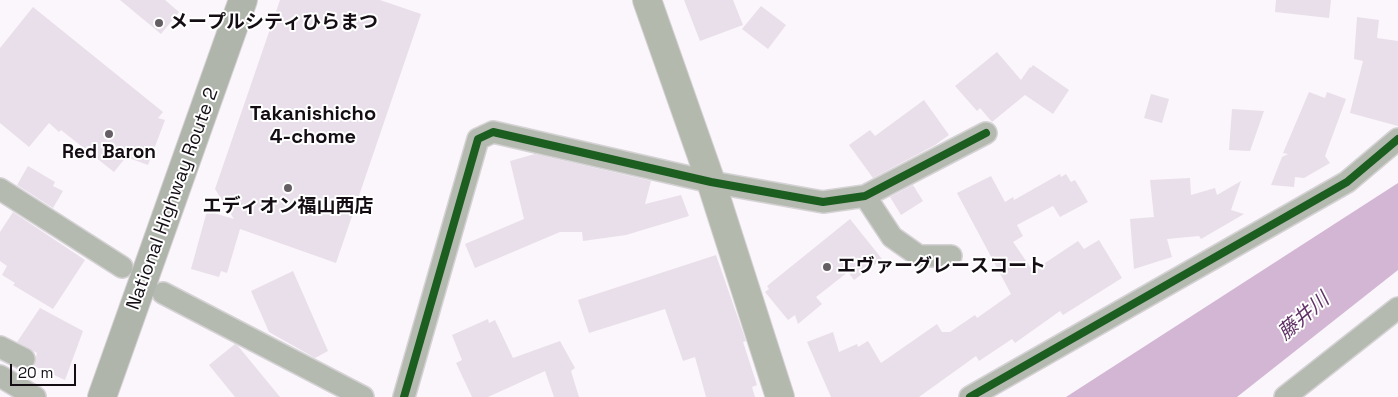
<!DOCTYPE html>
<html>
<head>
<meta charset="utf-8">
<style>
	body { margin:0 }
	#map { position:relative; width:1398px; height:397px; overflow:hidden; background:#fbf6fb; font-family:"Space Grotesk",sans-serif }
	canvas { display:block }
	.scale { position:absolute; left:10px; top:364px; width:66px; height:22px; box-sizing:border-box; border:2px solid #140e14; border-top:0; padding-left:6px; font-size:15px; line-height:18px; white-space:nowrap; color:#140e14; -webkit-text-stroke:4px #fff; paint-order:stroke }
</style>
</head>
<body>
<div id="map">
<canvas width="1398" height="397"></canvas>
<div class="scale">20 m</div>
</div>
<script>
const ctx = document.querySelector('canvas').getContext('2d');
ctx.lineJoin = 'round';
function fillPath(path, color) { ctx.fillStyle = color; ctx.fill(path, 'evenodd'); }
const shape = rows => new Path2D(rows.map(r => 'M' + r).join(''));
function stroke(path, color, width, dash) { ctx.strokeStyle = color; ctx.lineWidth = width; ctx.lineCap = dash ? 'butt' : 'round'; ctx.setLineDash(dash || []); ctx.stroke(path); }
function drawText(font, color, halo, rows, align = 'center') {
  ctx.font = font + ' "Space Grotesk","Noto Sans JP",sans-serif'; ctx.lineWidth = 4; ctx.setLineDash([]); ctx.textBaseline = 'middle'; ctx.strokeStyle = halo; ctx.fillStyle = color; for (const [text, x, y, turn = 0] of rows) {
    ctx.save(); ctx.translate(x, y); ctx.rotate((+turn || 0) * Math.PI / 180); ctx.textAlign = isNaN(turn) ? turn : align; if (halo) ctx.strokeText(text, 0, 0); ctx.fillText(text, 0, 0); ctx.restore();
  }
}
const water = shape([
	[1398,183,1398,270,1237,397,1066,397]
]);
const building = shape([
	[120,0,165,0,179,12,161,34],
	[280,0,380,0,421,14,336,263,240,229,227,273,221,271,219,277,191,269,207,211,234,219,215,189],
	[684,0,733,0,743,25,700,41],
	[1276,0,1331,0,1329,18,1275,12],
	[761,6,786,25,768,49,742,29],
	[33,7,163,112,158,118,165,120,148,165,126,157,114,172,61,130,59,132,49,123,29,147,0,123,0,48],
	[1357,17,1379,20,1377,38,1398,41,1398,126,1350,113,1363,61,1354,59],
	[997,52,1021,80,1030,67,1031,68,1033,65,1069,90,1053,114,1025,95,992,122,980,108,977,111,955,86],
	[1309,92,1325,98,1327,92,1346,99,1325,156,1330,163,1304,178,1295,177,1294,187,1271,185,1282,157,1288,154,1283,153],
	[1151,94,1169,99,1162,123,1144,118],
	[924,100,949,135,935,145,873,178,849,145,870,130,875,136],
	[1232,109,1264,111,1250,151,1229,150],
	[535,154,651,181,645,204,681,195,689,216,626,235,583,241,582,232,560,232,475,268,465,244,524,219,510,161],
	[28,166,55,182,53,186,63,191,53,208,17,185],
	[1060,174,1061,177,1066,174,1071,182,1075,180,1088,202,1060,217,1053,206,1017,225,1023,236,1013,242,1033,271,1078,241,1084,249,1099,240,1122,278,1063,315,1060,311,1015,343,1012,339,979,361,976,356,919,397,831,397,807,342,833,332,839,352,857,344,858,347,868,341,881,363,937,324,942,332,950,332,975,315,977,318,1011,294,957,193,991,176,1005,202,1013,197,1014,200],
	[1190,178,1191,195,1215,188,1217,195,1241,181,1231,210,1244,214,1201,239,1199,236,1167,239,1172,257,1134,269,1130,219,1154,217,1150,180],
	[913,185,923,201,901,215,890,197],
	[13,212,85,260,53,309,13,285,15,283,2,275,7,266,0,261,0,232],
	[850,219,882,259,854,280,848,272,816,297,822,304,798,324,795,315,788,320,765,292,769,289,767,286],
	[716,255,746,341,743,342,757,385,752,387,755,397,706,397,695,357,683,361,665,309,589,333,578,300],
	[293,271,328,351,315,358,269,332,251,291],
	[40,308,83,331,65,380,34,366,37,353,17,342],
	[488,319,489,323,495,320,513,358,560,341,575,368,571,371,579,397,554,397,545,371,488,397,472,397,456,363,462,360,452,335],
	[235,344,238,346,280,397,235,397,209,365]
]);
const street = shape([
	[0,189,122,267],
	[865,196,892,237,919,256,951,256],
	[163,293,363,397],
	[0,347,24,359],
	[0,376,35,397],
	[404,397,478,139,493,132,711,182,823,202,865,196,986,133],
	[970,397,1347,182,1398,139],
	[1285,397,1398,308]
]);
const secondary = shape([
	[647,0,711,182,780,397]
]);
const highway = shape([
	[102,397,243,0]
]);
const cycleway = shape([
	[404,397,478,139,493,132,711,182,823,202,865,196,986,133],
	[970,397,1347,182,1398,139]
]);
const markers = [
	[159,23,5,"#655f65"],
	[109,134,5,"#655f65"],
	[288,188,5,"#655f65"],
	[827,267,5,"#655f65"]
];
const poiNames = [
	["メープルシティひらまつ",169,23],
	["Red Baron",109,153,"center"],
	["エディオン福山西店",288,207,"center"],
	["エヴァーグレースコート",837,267]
];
const streetNames = [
	["National Highway Route 2",173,199,-70]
];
const neighbourhoodNames = [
	["Takanishicho",313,115],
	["4-chome",313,138]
];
const waterNames = [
	["藤井川",1304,317,-41]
];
fillPath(water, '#d2b6d4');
fillPath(building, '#e9dfea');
stroke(street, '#d5d2d5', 24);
stroke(secondary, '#d5d2d5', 30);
stroke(highway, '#d5d2d5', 30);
stroke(street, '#b4baaf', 21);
stroke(secondary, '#b4b9ae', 28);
stroke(highway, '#b0b5ab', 28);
stroke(cycleway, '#1b5e20', 8);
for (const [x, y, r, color] of markers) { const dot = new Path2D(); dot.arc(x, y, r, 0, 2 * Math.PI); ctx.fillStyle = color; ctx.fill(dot); stroke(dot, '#fff', 2); }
drawText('bold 19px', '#140e14', '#fff', poiNames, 'left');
drawText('19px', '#140e14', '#fff', streetNames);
drawText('bold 20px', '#140e14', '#fff', neighbourhoodNames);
drawText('italic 20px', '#613266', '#fff', waterNames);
</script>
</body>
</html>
